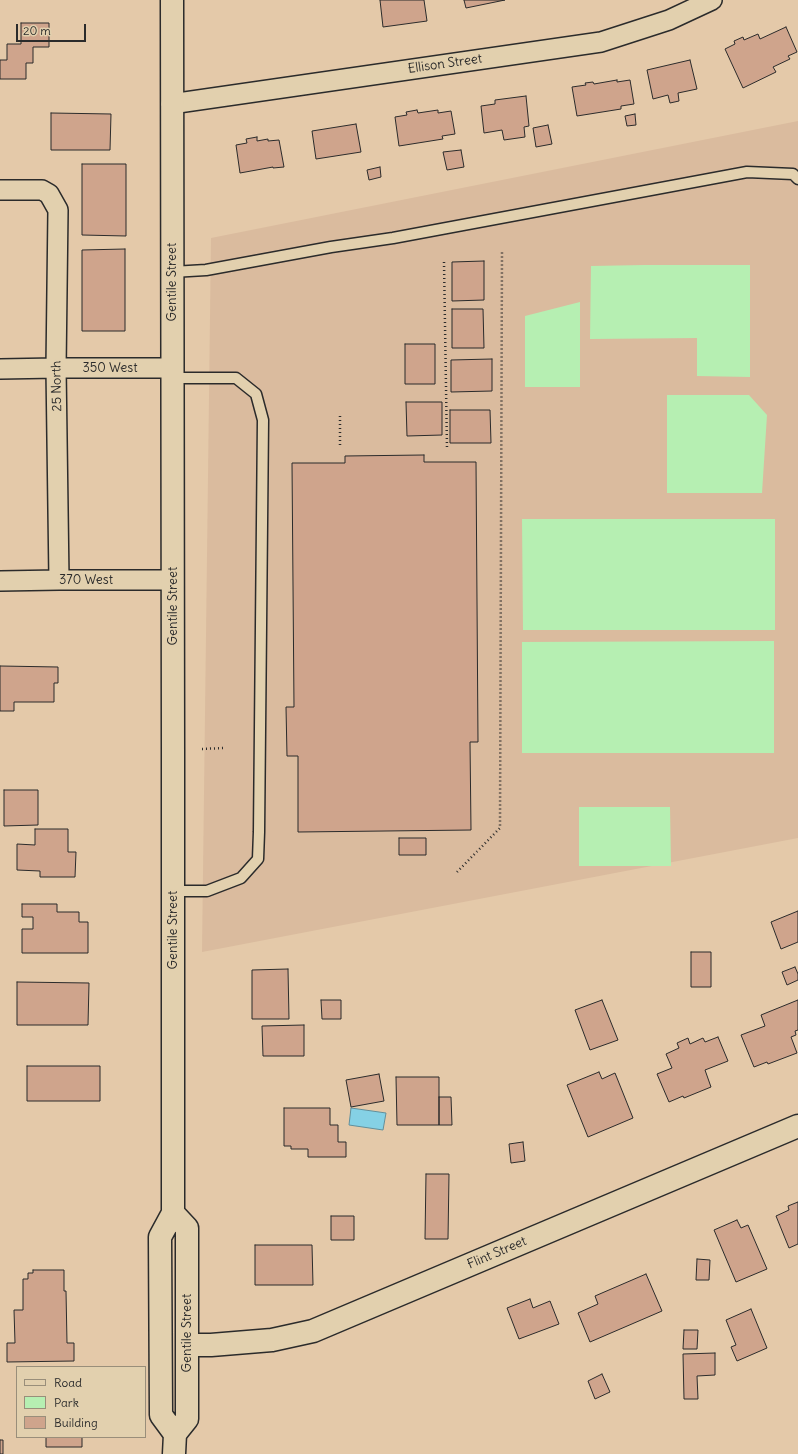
<!DOCTYPE html>
<html>
<head>
<meta charset="utf-8">
<style>
	body { margin:0 }
	#map { position:relative; width:798px; height:1454px; overflow:hidden; background:#e4c9a9; font-family:Delius,sans-serif }
	canvas { display:block }
	.legend { position:absolute; left:16px; top:1366px; width:130px; height:72px; box-sizing:border-box; background:#e2d0ae; border:1px solid #998e7a; margin:0; padding:5px 7px; list-style:none; font-size:12px; color:#2b2b2b }
	.legend li { display:flex; align-items:center; gap:8px; height:20px }
	.legend b { width:20px; border:1px solid #998e7a }
	.scale { position:absolute; left:16px; top:24px; width:70px; height:18px; box-sizing:border-box; border:2px solid #2b2b2b; border-top:0; padding-left:5px; font-size:12px; line-height:14px; white-space:nowrap; color:#2b2b2b; -webkit-text-stroke:3px #e2d0ae; paint-order:stroke }
</style>
</head>
<body>
<div id="map">
<canvas width="798" height="1454"></canvas>
<ul class="legend">
<li><b style="height:5px;background:#e2d0ae"></b>Road</li>
<li><b style="height:11px;background:#b6efb2"></b>Park</li>
<li><b style="height:11px;background:#cfa48c"></b>Building</li>
</ul>
<div class="scale">20 m</div>
</div>
<script>
const ctx = document.querySelector('canvas').getContext('2d');
ctx.lineJoin = 'round';
function fillPath(path, color) { ctx.fillStyle = color; ctx.fill(path, 'evenodd'); }
const shape = rows => new Path2D(rows.map(r => 'M' + r).join(''));
function stroke(path, color, width, dash) { ctx.strokeStyle = color; ctx.lineWidth = width; ctx.lineCap = dash ? 'butt' : 'round'; ctx.setLineDash(dash || []); ctx.stroke(path); }
function drawText(font, color, halo, rows, align = 'center') {
  ctx.font = font + ' Delius,sans-serif'; ctx.lineWidth = 4; ctx.setLineDash([]); ctx.textBaseline = 'middle'; ctx.strokeStyle = halo; ctx.fillStyle = color; for (const [text, x, y, turn = 0] of rows) {
    ctx.save(); ctx.translate(x, y); ctx.rotate((+turn || 0) * Math.PI / 180); ctx.textAlign = isNaN(turn) ? turn : align; if (halo) ctx.strokeText(text, 0, 0); ctx.fillText(text, 0, 0); ctx.restore();
  }
}
const built = shape([
	[798,121,798,838,202,952,211,238]
]);
const green = shape([
	[644,265,750,265,750,377,697,376,697,338,590,339,591,266],
	[580,302,580,387,525,387,525,316],
	[667,395,749,395,767,415,762,493,667,493],
	[522,519,775,519,775,630,523,630],
	[774,641,774,753,522,753,522,642],
	[670,807,671,866,579,866,579,807]
]);
const water = shape([
	[351,1108,386,1113,383,1130,349,1125,351,1108]
]);
const building = shape([
	[380,0,424,0,427,21,383,27,380,0],
	[464,0,505,0,466,8,464,0],
	[21,23,49,23,49,47,33,47,33,63,26,63,26,79,0,79,0,60,7,60,7,44,21,44,21,23],
	[786,27,797,52,788,56,790,59,773,67,776,72,743,88,725,49,735,44,734,41,743,37,744,40,758,34,760,39,786,27],
	[690,60,697,89,678,93,679,101,670,103,668,95,653,99,647,70,690,60],
	[617,80,617,82,630,80,634,104,621,106,621,109,577,116,572,87,586,85,585,83,593,82,594,84,617,80],
	[526,96,529,126,524,127,525,137,504,140,502,130,484,133,481,106,495,104,495,100,526,96],
	[417,110,418,113,438,110,438,113,451,111,455,134,442,136,443,139,399,146,395,117,407,115,406,112,417,110],
	[51,113,111,114,110,150,51,150,51,113],
	[635,114,636,125,627,126,625,116,635,114],
	[356,124,361,152,316,159,312,131,356,124],
	[548,125,552,144,536,147,533,128,548,125],
	[257,137,257,141,268,139,268,141,279,140,284,167,273,168,273,167,240,173,236,145,247,143,246,139,257,137],
	[461,150,464,167,447,170,443,152,461,150],
	[82,164,126,164,126,236,82,235,82,164],
	[380,167,381,177,369,180,367,170,380,167],
	[125,249,125,331,82,331,82,250,125,249],
	[484,261,484,300,452,301,452,262,484,261],
	[452,309,483,309,484,348,452,348,452,309],
	[405,344,435,344,435,384,405,384,405,344],
	[492,359,492,391,451,392,451,360,492,359],
	[406,402,442,402,442,435,407,436,406,402],
	[450,410,490,410,491,443,450,443,450,410],
	[424,455,424,462,476,462,478,742,470,742,471,830,298,832,298,756,287,756,286,707,294,707,292,463,345,463,345,456,424,455],
	[0,666,58,667,58,683,54,683,54,702,14,702,14,711,0,711,0,666],
	[4,790,38,790,38,825,4,826,4,790],
	[35,829,68,829,68,852,76,852,75,877,40,877,40,871,17,870,17,844,35,845,35,829],
	[399,838,426,838,426,855,399,855,399,838],
	[22,904,57,904,57,912,79,912,79,922,88,922,88,953,22,953,22,929,33,929,33,917,22,917,22,904],
	[798,911,798,942,781,949,771,922,798,911],
	[691,952,711,952,711,987,691,987,691,952],
	[795,967,798,974,798,980,787,985,782,972,795,967],
	[288,969,289,1019,252,1019,252,970,288,969],
	[17,982,89,983,88,1025,17,1025,17,982],
	[321,1000,341,1000,341,1019,322,1019,321,1000],
	[602,1000,618,1040,590,1050,575,1010,602,1000],
	[798,1000,798,1030,795,1031,796,1035,791,1037,797,1053,768,1064,767,1062,754,1067,741,1035,765,1026,761,1015,798,1000],
	[304,1025,304,1056,263,1056,262,1026,304,1025],
	[718,1037,728,1061,705,1070,711,1087,684,1098,683,1096,669,1102,657,1074,672,1068,666,1054,679,1048,677,1043,688,1038,690,1044,703,1038,705,1042,718,1037],
	[27,1066,100,1066,100,1101,27,1101,27,1066],
	[599,1072,602,1079,615,1073,633,1118,588,1137,567,1085,599,1072],
	[379,1074,384,1101,351,1107,346,1080,379,1074],
	[396,1077,439,1077,439,1125,397,1125,396,1077],
	[439,1097,451,1097,452,1125,439,1125,439,1097],
	[284,1108,330,1108,330,1125,338,1125,338,1142,346,1142,346,1157,308,1157,308,1149,291,1149,291,1146,284,1146,284,1108],
	[523,1142,525,1161,511,1163,509,1144,523,1142],
	[426,1174,449,1174,448,1239,425,1239,426,1174],
	[798,1202,798,1244,789,1248,776,1216,789,1210,788,1206,798,1202],
	[331,1216,354,1216,354,1240,331,1240,331,1216],
	[737,1220,741,1228,748,1225,767,1269,736,1282,714,1230,737,1220],
	[255,1245,312,1245,313,1285,255,1285,255,1245],
	[697,1259,710,1260,709,1280,696,1280,697,1259],
	[33,1270,64,1270,64,1291,66,1291,67,1343,74,1343,74,1361,7,1362,7,1343,15,1343,14,1310,23,1310,23,1279,28,1279,28,1273,33,1273,33,1270],
	[646,1274,662,1311,590,1342,578,1313,598,1304,595,1296,646,1274],
	[530,1299,533,1308,550,1301,559,1324,519,1339,507,1308,530,1299],
	[751,1309,767,1348,737,1361,731,1347,736,1345,726,1320,751,1309],
	[684,1330,698,1330,697,1349,683,1349,684,1330],
	[715,1353,715,1375,697,1376,698,1399,684,1399,683,1354,715,1353],
	[602,1374,610,1392,595,1399,588,1381,602,1374],
	[46,1437,82,1437,82,1447,46,1447,46,1437],
	[0,1440,3,1440,3,1454,0,1454,0,1440]
]);
const path = shape([
	[444,262,447,449],
	[340,416,340,447],
	[202,749,223,748],
	[457,872,500,828,502,252]
]);
const lane = shape([
	[172,272,206,270,331,247,393,238,747,172,793,174,798,179],
	[172,378,236,378,256,394,263,420,259,832,258,859,241,878,207,891,173,891]
]);
const street = shape([
	[171,104,601,42,669,20,712,0],
	[0,190,42,190,49,194,58,210,56,368,59,580],
	[0,369,56,368,172,368],
	[0,581,59,580,173,580]
]);
const secondary = shape([
	[172,0,173,749,173,1213,160,1237,161,1415,175,1434],
	[173,1213,187,1228,187,1419,175,1434,174,1454],
	[187,1345,211,1345,272,1340,313,1331,798,1126]
]);
const streetNames = [
	["Ellison Street",445,64,-8],
	["Gentile Street",172,282,-90],
	["350 West",110,368],
	["25 North",57,386,-91],
	["370 West",86,580],
	["Gentile Street",173,606,-90],
	["Gentile Street",173,930,-90],
	["Flint Street",497,1253,-23],
	["Gentile Street",187,1333,-90]
];
fillPath(built, '#dabb9e');
fillPath(green, '#b6efb2');
fillPath(water, '#85d1e5');
stroke(water, '#618f9b', 1);
fillPath(building, '#cfa48c');
stroke(building, '#2b2b2b', 1);
stroke(lane, '#2b2b2b', 13);
stroke(street, '#2b2b2b', 22);
stroke(secondary, '#2b2b2b', 25);
stroke(path, '#2b2b2b', 2.5, [1, 3]);
stroke(lane, '#e2d0ae', 10);
stroke(street, '#e2d0ae', 19);
stroke(secondary, '#e2d0ae', 22);
drawText('13px', '#2b2b2b', '#e2d0ae', streetNames);
</script>
</body>
</html>
